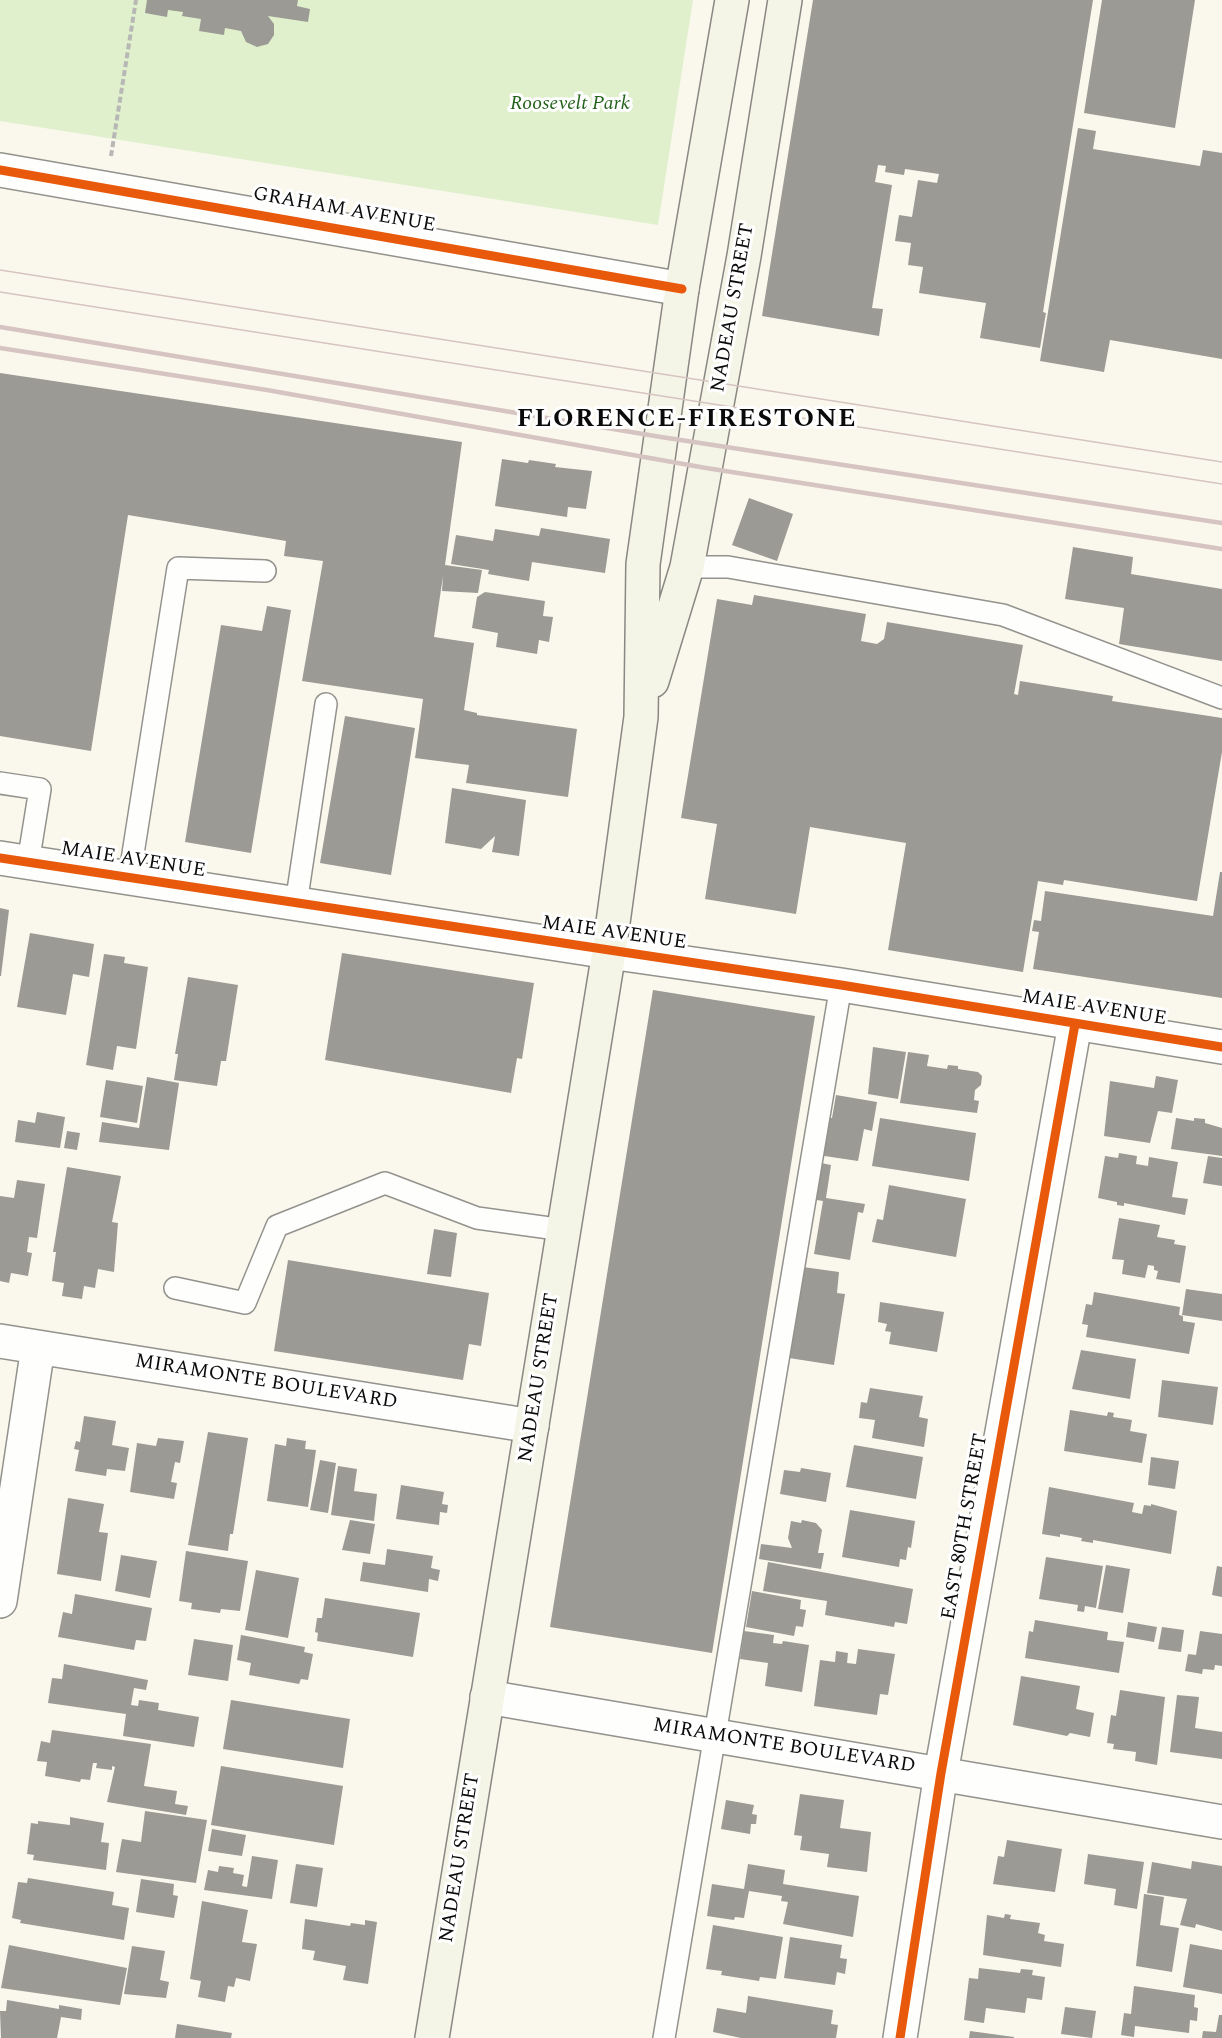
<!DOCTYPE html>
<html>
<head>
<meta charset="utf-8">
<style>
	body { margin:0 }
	canvas { display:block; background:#faf8ed }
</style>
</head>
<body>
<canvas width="1222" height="2038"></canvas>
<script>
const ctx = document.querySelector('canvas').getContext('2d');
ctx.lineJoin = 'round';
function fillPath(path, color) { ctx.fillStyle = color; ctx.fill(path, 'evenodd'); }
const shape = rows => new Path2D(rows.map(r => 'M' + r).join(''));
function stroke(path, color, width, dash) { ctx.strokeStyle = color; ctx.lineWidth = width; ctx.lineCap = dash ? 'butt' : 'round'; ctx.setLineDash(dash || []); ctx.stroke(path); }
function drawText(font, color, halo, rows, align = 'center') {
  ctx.font = font + ' Spectral,serif'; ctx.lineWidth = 6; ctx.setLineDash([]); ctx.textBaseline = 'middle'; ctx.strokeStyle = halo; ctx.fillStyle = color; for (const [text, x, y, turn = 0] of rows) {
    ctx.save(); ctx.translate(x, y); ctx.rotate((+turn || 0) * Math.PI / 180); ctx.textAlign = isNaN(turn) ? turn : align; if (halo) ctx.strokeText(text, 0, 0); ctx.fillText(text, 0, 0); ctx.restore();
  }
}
const green = shape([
	[0,0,693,0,658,225,0,121]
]);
const building = shape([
	[147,0,298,0,297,6,310,9,308,22,268,16,274,24,274,35,268,44,257,47,246,42,241,31,225,28,224,35,199,31,201,19,182,16,183,12,168,10,167,17,145,13],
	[813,0,1093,0,1043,312,1046,313,1040,348,980,338,986,303,919,293,923,267,908,265,911,243,895,241,899,215,912,217,918,180,937,183,939,174,905,169,904,175,885,172,886,166,878,165,875,182,892,185,872,308,883,309,879,336,762,316],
	[1102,0,1195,0,1175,128,1084,113],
	[1078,128,1096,131,1093,149,1200,166,1203,150,1222,153,1222,359,1110,340,1104,372,1040,361],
	[0,373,462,442,445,565,482,570,478,593,442,591,443,576,434,637,474,643,464,710,477,713,477,715,577,729,568,797,466,783,469,765,415,758,423,699,302,681,323,561,284,556,286,541,128,515,91,751,0,736],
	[502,459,528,463,529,460,556,464,555,467,592,471,586,509,568,507,567,517,495,506],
	[749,498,793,514,777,561,732,545],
	[541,528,610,539,605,573,532,562,529,581,488,574,489,570,451,564,456,535,493,541,495,529,539,536],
	[1073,547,1133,557,1131,574,1222,589,1222,661,1119,644,1124,608,1065,599],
	[485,592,545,601,543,616,553,617,549,642,539,640,537,654,496,647,498,633,472,628,477,597],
	[754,595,866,614,861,641,877,644,884,639,887,622,1023,645,1014,694,1018,695,1020,681,1113,696,1112,701,1222,718,1222,752,1197,901,1064,880,1063,885,1038,881,1023,972,888,950,906,843,810,827,796,914,705,899,717,824,681,818,717,599,752,605],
	[267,606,291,610,251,853,185,842,221,625,262,631],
	[345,716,415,728,391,875,320,863],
	[452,788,526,800,519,856,492,852,495,836,481,849,445,843],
	[1220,872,1222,872,1222,998,1033,969,1039,932,1032,931,1034,920,1041,921,1045,891,1213,916],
	[0,908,9,910,1,976,0,976],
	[30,933,94,944,89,977,73,974,66,1015,17,1007],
	[342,953,534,983,522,1059,517,1058,511,1093,325,1060],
	[104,954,125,957,124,963,148,967,136,1049,117,1046,113,1070,86,1065],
	[188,977,238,985,226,1061,221,1061,217,1086,174,1080,178,1054,175,1054],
	[653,990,815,1016,712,1653,550,1627],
	[873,1047,906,1052,898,1099,868,1094],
	[908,1052,929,1055,927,1066,947,1069,948,1065,958,1066,958,1069,978,1072,982,1076,981,1085,975,1090,974,1100,979,1101,977,1113,900,1103],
	[1156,1076,1178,1080,1172,1113,1158,1111,1150,1143,1104,1136,1110,1081,1154,1088],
	[147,1077,179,1083,169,1150,99,1142,102,1122,139,1128],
	[106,1080,143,1086,137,1123,100,1117],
	[836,1095,877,1102,872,1131,864,1129,858,1161,818,1155,825,1117,832,1118],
	[37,1112,65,1117,60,1148,15,1142,18,1120,35,1123],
	[880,1118,976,1133,969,1181,872,1166],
	[1176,1118,1194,1121,1194,1118,1205,1119,1205,1123,1222,1128,1222,1156,1171,1149],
	[67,1131,80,1133,77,1150,64,1148],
	[1119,1153,1137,1156,1136,1164,1148,1166,1149,1157,1178,1162,1172,1197,1188,1199,1185,1215,1124,1203,1124,1206,1117,1205,1117,1202,1098,1198,1105,1156,1118,1158],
	[1208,1156,1222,1158,1222,1186,1203,1183],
	[816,1162,831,1165,826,1198,865,1204,863,1213,858,1212,850,1260,814,1254,823,1201,810,1199],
	[67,1167,121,1176,112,1222,118,1223,114,1272,98,1269,95,1288,84,1286,82,1299,62,1296,64,1283,52,1281,56,1252,53,1252],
	[17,1180,45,1184,37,1238,29,1237,27,1252,32,1253,28,1276,11,1273,9,1283,0,1281,0,1196,14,1198],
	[889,1185,966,1199,956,1257,872,1242,877,1219,883,1220],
	[1119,1218,1160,1225,1157,1237,1175,1240,1174,1244,1186,1246,1180,1283,1156,1279,1158,1271,1154,1270,1154,1266,1148,1265,1145,1278,1122,1274,1124,1260,1112,1259],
	[434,1229,457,1233,451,1277,427,1274],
	[288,1260,489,1293,481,1346,469,1344,463,1380,274,1351],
	[803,1267,839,1272,837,1293,845,1294,834,1365,789,1358],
	[1186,1289,1222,1294,1222,1321,1182,1315],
	[1094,1292,1180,1307,1179,1315,1183,1316,1183,1321,1195,1323,1189,1354,1086,1337,1088,1325,1082,1324,1086,1304,1092,1305],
	[880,1302,944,1312,937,1352,889,1344,891,1332,885,1331,887,1324,878,1322],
	[1081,1350,1136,1359,1130,1399,1072,1389],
	[1162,1380,1218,1387,1213,1425,1158,1417],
	[870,1388,923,1396,919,1417,928,1419,924,1447,872,1438,875,1420,859,1418,861,1402,867,1403],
	[1070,1410,1107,1416,1108,1412,1114,1413,1113,1417,1132,1420,1130,1431,1147,1434,1142,1463,1064,1451],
	[84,1416,116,1421,112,1445,129,1448,125,1471,107,1469,106,1476,75,1471,79,1450,74,1449,76,1441,80,1442],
	[208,1432,248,1438,233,1534,230,1534,228,1551,188,1545],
	[158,1438,184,1441,180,1463,175,1462,171,1482,177,1483,174,1499,130,1492,137,1443,156,1446],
	[287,1438,306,1441,305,1449,316,1450,308,1507,267,1501,275,1444,286,1446],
	[854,1445,923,1457,916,1499,846,1487],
	[1151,1457,1179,1461,1175,1489,1148,1485],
	[320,1460,336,1463,328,1513,310,1510],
	[338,1466,357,1469,354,1491,377,1494,374,1521,331,1515],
	[801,1468,831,1473,826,1502,780,1494,784,1470,800,1472],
	[401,1485,444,1492,442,1504,448,1505,447,1513,440,1512,439,1525,396,1519],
	[1049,1487,1134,1503,1132,1512,1142,1514,1144,1505,1151,1506,1151,1504,1177,1511,1171,1554,1093,1540,1093,1543,1081,1541,1082,1538,1060,1534,1060,1537,1042,1534],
	[68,1498,104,1504,99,1532,108,1533,101,1581,57,1574],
	[850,1510,915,1521,911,1548,908,1547,906,1560,900,1559,899,1567,842,1557],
	[350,1520,375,1524,370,1554,342,1550],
	[802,1520,816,1523,822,1530,818,1553,824,1553,821,1569,759,1559,761,1544,792,1548,788,1538,791,1521,801,1523],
	[387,1549,433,1556,431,1568,440,1570,438,1581,429,1579,428,1592,360,1581,363,1562,385,1565],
	[186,1551,248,1561,240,1611,221,1609,220,1613,191,1609,192,1603,179,1601],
	[121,1555,157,1561,150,1598,115,1591],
	[1046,1557,1103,1566,1096,1608,1085,1606,1084,1612,1077,1611,1078,1605,1039,1599],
	[768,1562,913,1589,907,1624,895,1622,894,1627,825,1615,827,1601,763,1591],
	[1106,1565,1130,1569,1123,1613,1098,1609],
	[1217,1566,1222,1567,1222,1597,1212,1595],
	[256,1570,299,1578,288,1638,245,1630],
	[752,1591,801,1600,800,1609,806,1610,803,1627,796,1626,794,1636,746,1627],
	[75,1594,152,1608,146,1641,136,1640,134,1650,58,1637,63,1612,72,1614],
	[325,1598,420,1613,413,1657,317,1641,318,1633,315,1632,317,1618,322,1618],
	[1035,1620,1108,1632,1107,1640,1124,1642,1119,1673,1025,1658,1029,1631,1033,1632],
	[1128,1622,1157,1627,1154,1642,1126,1637],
	[1162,1627,1184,1630,1181,1652,1158,1649],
	[744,1631,774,1635,773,1643,782,1644,783,1641,809,1645,802,1692,765,1686,768,1663,740,1659],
	[1200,1631,1222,1634,1222,1666,1215,1665,1214,1670,1203,1669,1202,1674,1185,1671,1188,1654,1196,1655],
	[241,1635,305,1647,304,1652,313,1654,308,1680,301,1679,299,1684,249,1675,251,1663,237,1660],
	[194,1639,233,1645,228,1681,188,1675],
	[858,1649,895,1654,888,1695,880,1694,877,1715,814,1706,820,1660,835,1662,836,1651,848,1653,847,1663,856,1664],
	[64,1664,148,1680,146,1690,134,1688,131,1705,138,1706,139,1700,159,1703,158,1710,199,1717,194,1747,123,1736,126,1714,48,1703,52,1678,62,1679],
	[1021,1676,1080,1686,1076,1709,1094,1713,1090,1737,1070,1733,1067,1736,1013,1725],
	[1120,1690,1165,1697,1157,1765,1135,1761,1136,1752,1113,1749,1114,1744,1107,1743,1111,1715,1116,1716],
	[1177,1695,1199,1697,1195,1728,1222,1732,1222,1759,1170,1752],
	[231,1700,350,1719,343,1768,223,1749],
	[52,1730,151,1744,144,1786,177,1791,175,1804,188,1806,186,1815,107,1802,115,1767,112,1766,112,1770,96,1768,97,1763,93,1763,90,1780,81,1779,80,1782,45,1776,47,1762,37,1761,41,1741,50,1743],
	[221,1766,343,1786,334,1845,211,1825],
	[800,1794,844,1800,840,1828,871,1832,867,1872,827,1867,829,1854,800,1850,802,1836,794,1835],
	[726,1800,754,1805,752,1814,757,1815,756,1824,751,1824,750,1834,721,1829],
	[145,1811,207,1820,196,1883,116,1872,122,1839,141,1842],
	[70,1817,104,1823,101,1842,109,1843,106,1870,33,1860,34,1855,27,1854,31,1823,38,1824,38,1821,70,1825],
	[212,1829,246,1835,242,1856,208,1851],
	[1007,1840,1062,1849,1055,1892,993,1884,998,1856,1004,1857],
	[1088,1854,1144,1862,1137,1909,1114,1905,1116,1889,1084,1884],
	[252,1856,278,1860,272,1899,204,1890,208,1870,218,1872,219,1866,234,1868,233,1873,244,1875,242,1886,247,1887],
	[1192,1861,1222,1866,1222,1931,1196,1924,1195,1928,1180,1925,1187,1899,1147,1893,1152,1862,1191,1869],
	[296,1864,323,1868,317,1907,290,1903],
	[748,1864,785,1870,783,1884,859,1896,853,1937,783,1924,788,1902,781,1901,782,1896,749,1891,744,1918,735,1917,734,1920,707,1916,712,1884,744,1889],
	[28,1878,114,1892,112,1905,129,1908,124,1940,20,1923,21,1920,12,1918,18,1882,27,1883],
	[141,1879,174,1884,173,1895,178,1896,174,1918,136,1912],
	[1144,1894,1164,1897,1160,1925,1179,1928,1172,1972,1136,1966],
	[202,1901,248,1910,242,1942,257,1944,250,1981,236,1978,234,1987,228,1986,225,2002,198,1997,201,1981,190,1979],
	[1005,1914,1011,1915,1010,1919,1040,1923,1038,1933,1045,1935,1044,1941,1064,1944,1061,1967,983,1955,987,1915,1004,1918],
	[305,1919,350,1926,351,1923,365,1925,365,1920,377,1922,368,1984,343,1980,346,1966,313,1960,315,1951,302,1949],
	[713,1925,783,1937,776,1979,760,1977,759,1981,721,1975,722,1971,706,1969],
	[790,1937,842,1945,840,1958,847,1959,845,1974,837,1972,835,1985,784,1978],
	[1190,1944,1222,1950,1222,1994,1183,1987],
	[9,1945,127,1968,120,2005,1,1988],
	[132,1946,165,1951,160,1980,169,1982,166,1998,124,1994],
	[979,1968,1020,1973,1021,1969,1033,1970,1032,1975,1045,1977,1042,2000,1027,1998,1025,2013,986,2008,984,2023,964,2020,969,1978,978,1979],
	[1134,1986,1195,1995,1194,2007,1198,2008,1197,2021,1190,2020,1189,2033,1135,2026,1134,2037,1121,2035,1124,2013,1131,2014],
	[748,1996,833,2010,831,2024,838,2025,836,2038,741,2038,713,2032,717,2008,746,2013],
	[7,2000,59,2009,59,2005,82,2009,81,2020,61,2017,57,2038,1,2038,0,2011,6,2011],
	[1065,2007,1096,2011,1092,2038,1061,2034],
	[1219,2015,1222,2015,1222,2038,1202,2038,1203,2031,1216,2032],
	[177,2024,232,2033,231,2038,175,2038],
	[970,2031,1014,2037,1014,2038,969,2038]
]);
const path = shape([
	[111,156,136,0]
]);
const service = shape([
	[687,567,728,567,1003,615,1222,698],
	[0,783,40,789,28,863],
	[129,879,178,568,265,571],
	[296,904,326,704],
	[175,1288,245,1303,277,1226,385,1183,477,1218,564,1230],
	[664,2038,841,985]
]);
const minor = shape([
	[609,952,841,985,1222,1047],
	[0,1341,532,1426],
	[0,1601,38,1347],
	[487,1697,1222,1822],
	[900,2038,941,1773,1075,1024]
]);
const tertiary = shape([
	[0,170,682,289],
	[0,858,609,952]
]);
const secondary = shape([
	[652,681,687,567,744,256,785,0],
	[432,2038,609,952,641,717,643,564,682,289,732,0]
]);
const tram = shape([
	[0,270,1222,462],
	[0,292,1222,484]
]);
const rail = shape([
	[0,327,661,437,1222,523],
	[0,348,267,390,706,468,1222,549]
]);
const cycleway = shape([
	[0,170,682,289],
	[0,858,841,985,1222,1047],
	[900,2038,941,1773,1075,1024]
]);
const parkNames = [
	["Roosevelt Park",570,105]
];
const streetNames = [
	["GRAHAM AVENUE",344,211,10],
	["NADEAU STREET",734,308,-80],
	["MAIE AVENUE",133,861,9],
	["MAIE AVENUE",614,934,8],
	["MAIE AVENUE",1094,1009,9],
	["NADEAU STREET",540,1378,-81],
	["MIRAMONTE BOULEVARD",266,1383,9],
	["EAST 80TH STREET",966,1527,-80],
	["MIRAMONTE BOULEVARD",784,1747,9],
	["NADEAU STREET",461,1858,-81]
];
const districtNames = [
	["FLORENCE-FIRESTONE",687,421]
];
fillPath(green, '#e0f0cd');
fillPath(building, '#9c9a94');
stroke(service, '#93928d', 24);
stroke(minor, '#93928d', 36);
stroke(tertiary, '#93928d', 36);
stroke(secondary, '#898883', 36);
stroke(path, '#b7b7b5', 4, [6, 3]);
stroke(service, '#fefefc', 21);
stroke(minor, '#fefefc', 33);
stroke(tertiary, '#fefefc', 33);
stroke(secondary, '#f4f4e7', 33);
stroke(tram, '#d6c4c2', 1.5);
stroke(rail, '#d6c4c2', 4.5);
stroke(cycleway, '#e8590c', 9);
drawText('italic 20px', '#24621b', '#fff', parkNames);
drawText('20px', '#0b0b0b', '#fff', streetNames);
ctx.letterSpacing = '1.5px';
drawText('bold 26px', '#0b0b0b', '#fff', districtNames);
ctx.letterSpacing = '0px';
</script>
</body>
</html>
